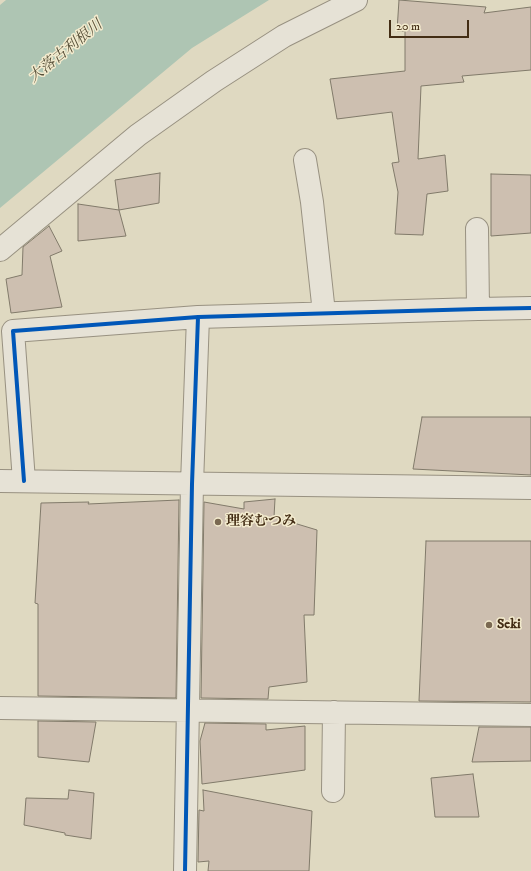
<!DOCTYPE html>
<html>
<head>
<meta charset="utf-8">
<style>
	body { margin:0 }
	#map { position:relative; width:531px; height:871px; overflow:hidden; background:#dfd9c1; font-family:"IM FELL DW Pica",serif }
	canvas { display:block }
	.scale { position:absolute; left:389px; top:20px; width:80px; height:18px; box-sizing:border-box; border:2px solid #432d14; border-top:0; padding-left:5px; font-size:12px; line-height:14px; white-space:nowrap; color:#432d14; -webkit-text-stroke:3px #f3ebce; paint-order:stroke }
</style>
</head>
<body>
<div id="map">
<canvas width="531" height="871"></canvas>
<div class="scale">20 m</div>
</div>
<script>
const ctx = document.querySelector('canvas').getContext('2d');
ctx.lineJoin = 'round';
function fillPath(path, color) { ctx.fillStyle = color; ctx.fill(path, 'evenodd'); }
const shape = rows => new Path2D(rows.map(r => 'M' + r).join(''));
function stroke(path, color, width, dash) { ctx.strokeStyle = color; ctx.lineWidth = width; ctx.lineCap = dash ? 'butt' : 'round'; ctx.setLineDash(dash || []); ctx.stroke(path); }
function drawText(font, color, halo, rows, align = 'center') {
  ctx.font = font + ' "IM FELL DW Pica","Noto Serif JP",serif'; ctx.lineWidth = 3; ctx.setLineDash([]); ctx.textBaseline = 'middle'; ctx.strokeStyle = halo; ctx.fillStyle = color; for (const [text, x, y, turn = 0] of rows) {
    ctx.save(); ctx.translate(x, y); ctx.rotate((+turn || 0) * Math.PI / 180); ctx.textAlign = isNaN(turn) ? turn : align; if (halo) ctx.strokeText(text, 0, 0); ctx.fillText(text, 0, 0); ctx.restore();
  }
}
const water = shape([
	[6,0,269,0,192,48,0,208,0,5]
]);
const building = shape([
	[399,0,486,7,484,13,531,7,531,70,462,76,464,82,421,86,418,159,445,155,448,191,427,194,423,235,395,234,398,192,392,163,399,162,392,112,337,119,330,79,405,71,405,31,397,31,399,0],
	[160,173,159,203,119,210,115,180,160,173],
	[491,174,531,175,531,233,491,236,491,174],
	[78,204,119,210,126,236,78,241,78,204],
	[49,226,62,251,50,256,62,307,11,313,6,279,22,275,23,247,49,226],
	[422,417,531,417,531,475,413,469,422,417],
	[275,499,274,517,317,530,314,615,304,615,307,682,269,687,268,699,201,698,204,502,244,509,244,502,275,499],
	[179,500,176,698,38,696,38,604,35,603,41,503,89,502,88,504,179,500],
	[426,541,531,541,531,702,419,701,426,541],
	[38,721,96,722,89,762,38,757,38,721],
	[205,723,266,724,266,730,305,726,305,770,202,784,200,741,205,723],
	[479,727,531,727,531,761,472,762,479,727],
	[473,774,479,817,435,817,431,778,473,774],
	[69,790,94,793,91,839,65,835,65,833,24,825,26,798,68,799,69,790],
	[203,790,312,811,309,871,208,871,209,861,198,862,199,810,204,811,203,790]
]);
const street = shape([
	[305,160,312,202,324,313],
	[477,229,478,309],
	[0,250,138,135,214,81,284,36,356,0],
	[0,481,531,488],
	[24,481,13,331,198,317,478,309,531,308],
	[0,708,531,715],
	[333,791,334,712],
	[185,871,192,484,198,317]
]);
const cycleway = shape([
	[24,481,13,331,198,317,478,309,531,308],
	[185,871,192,484,198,317]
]);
const markers = [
	[218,522,4,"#7a6951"],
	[489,625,4,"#7a6951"]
];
const poiNames = [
	["理容むつみ",226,522],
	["Seki",497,625]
];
const waterNames = [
	["大落古利根川",66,52,-39]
];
fillPath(water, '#aec5b3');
fillPath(building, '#cdbfb0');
stroke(building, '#817a6a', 1);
stroke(street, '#989181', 24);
stroke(street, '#e6e2d6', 22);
stroke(cycleway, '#0057b8', 4);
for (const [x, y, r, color] of markers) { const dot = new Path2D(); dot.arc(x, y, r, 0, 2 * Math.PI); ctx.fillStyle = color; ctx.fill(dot); stroke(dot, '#f3ebce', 1.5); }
drawText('bold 14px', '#432d14', '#f3ebce', poiNames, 'left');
drawText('italic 15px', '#58513a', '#f3ebce', waterNames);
</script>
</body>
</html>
